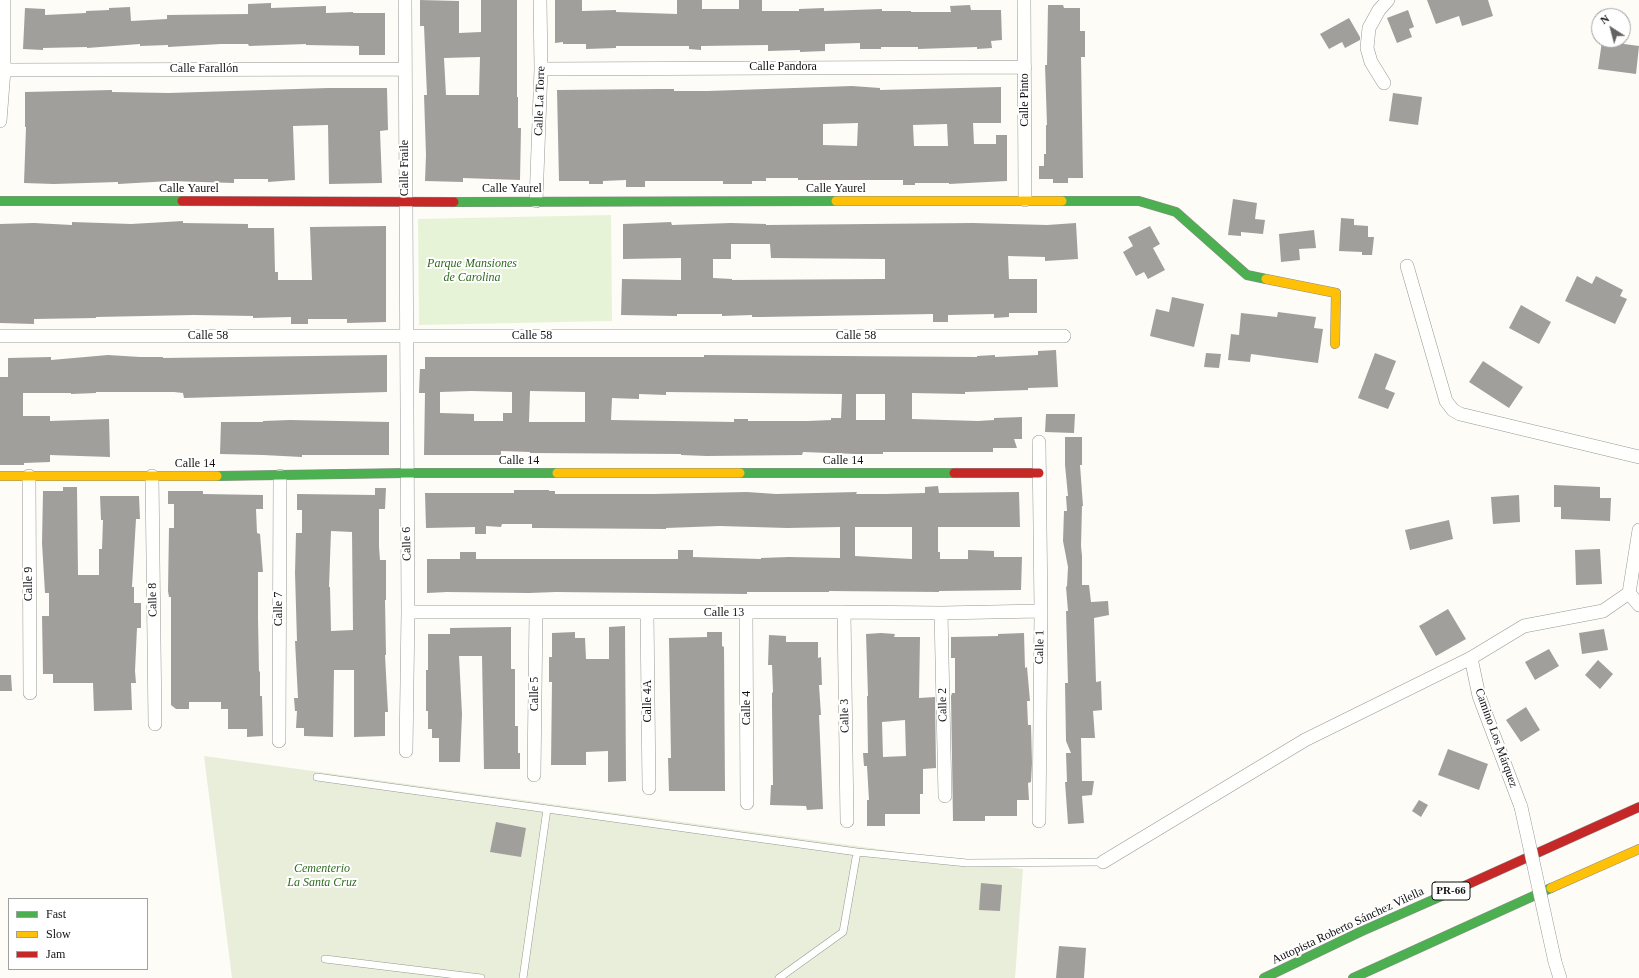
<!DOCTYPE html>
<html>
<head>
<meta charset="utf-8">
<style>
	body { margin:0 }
	#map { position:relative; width:1639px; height:978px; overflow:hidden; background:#fdfcf7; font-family:"Times New Roman",serif }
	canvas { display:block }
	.legend { position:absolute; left:8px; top:898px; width:140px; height:72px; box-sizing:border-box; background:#fff; border:1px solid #a0a0a0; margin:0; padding:5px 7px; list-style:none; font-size:12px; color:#111 }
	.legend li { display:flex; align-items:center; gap:8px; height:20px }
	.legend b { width:20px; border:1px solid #a0a0a0 }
	.north { position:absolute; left:1591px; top:8px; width:40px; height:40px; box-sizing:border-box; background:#fff; border:1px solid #a0a0a0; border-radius:50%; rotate:324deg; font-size:11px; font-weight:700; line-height:16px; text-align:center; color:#111 }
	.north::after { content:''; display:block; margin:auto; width:14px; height:18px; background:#646362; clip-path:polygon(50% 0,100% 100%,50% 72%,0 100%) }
</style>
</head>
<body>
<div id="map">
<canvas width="1639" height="978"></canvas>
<ul class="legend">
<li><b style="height:5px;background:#4caf50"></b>Fast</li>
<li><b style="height:5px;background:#ffc107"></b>Slow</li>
<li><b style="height:5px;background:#c62828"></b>Jam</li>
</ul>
<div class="north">N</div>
</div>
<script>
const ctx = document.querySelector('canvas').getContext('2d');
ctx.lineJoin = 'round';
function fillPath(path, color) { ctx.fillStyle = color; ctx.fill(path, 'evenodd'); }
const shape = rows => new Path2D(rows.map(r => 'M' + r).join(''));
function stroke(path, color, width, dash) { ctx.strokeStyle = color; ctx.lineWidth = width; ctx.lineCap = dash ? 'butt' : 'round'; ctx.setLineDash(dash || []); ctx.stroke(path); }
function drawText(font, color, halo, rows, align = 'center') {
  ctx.font = font + ' "Times New Roman",serif'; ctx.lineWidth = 4; ctx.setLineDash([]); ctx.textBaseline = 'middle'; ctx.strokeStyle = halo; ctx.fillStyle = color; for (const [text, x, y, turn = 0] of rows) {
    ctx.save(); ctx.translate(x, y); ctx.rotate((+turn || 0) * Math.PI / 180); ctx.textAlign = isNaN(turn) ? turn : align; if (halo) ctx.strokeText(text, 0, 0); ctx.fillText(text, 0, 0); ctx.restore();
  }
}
const green = shape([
	[611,215,612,321,419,325,418,219]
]);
const cemetery = shape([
	[204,756,1023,869,1015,978,232,978]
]);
const building = shape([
	[420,0,459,1,459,33,481,32,481,0,517,0,517,97,518,97,518,128,521,128,520,180,463,178,463,182,425,181,426,155,424,95,427,95,424,26,420,26],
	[480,57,479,95,446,95,444,58],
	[555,0,582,0,582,11,616,10,616,12,677,14,677,0,702,0,702,9,739,9,739,0,762,0,762,11,799,11,799,9,824,8,824,11,882,9,882,11,911,11,911,12,951,12,950,6,970,5,971,10,1001,10,1002,40,991,41,992,48,977,49,977,47,918,49,918,47,881,47,881,49,860,49,860,43,825,44,825,51,800,52,800,50,768,51,768,45,701,46,701,50,689,49,689,46,616,46,616,48,586,49,586,44,563,44,563,42,555,43],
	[1427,0,1488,0,1493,16,1462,26,1459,16,1436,24],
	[271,3,271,8,326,6,326,13,353,12,353,13,385,13,385,55,359,55,359,46,306,45,306,44,249,46,248,44,221,44,168,47,168,45,140,46,140,44,87,48,87,47,43,48,43,50,23,49,25,8,45,9,45,15,86,13,86,11,109,10,109,8,130,7,131,21,167,19,167,15,248,14,248,4],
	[1048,5,1063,5,1064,8,1080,8,1080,31,1085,31,1085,57,1081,57,1083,178,1068,178,1068,183,1053,183,1053,179,1039,179,1039,166,1044,166,1044,154,1046,154,1046,125,1047,125,1045,65,1047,65],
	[1408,10,1414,27,1409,29,1412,37,1397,43,1387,18],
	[1349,18,1360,37,1360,40,1345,48,1342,42,1329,49,1320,34],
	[1602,41,1639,46,1636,74,1598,69],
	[852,86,880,88,880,90,1001,87,1001,123,973,123,974,144,996,144,996,135,1007,135,1007,181,949,184,949,183,915,183,915,185,903,185,903,180,798,180,798,178,766,178,766,181,752,181,752,184,723,184,723,181,645,181,645,187,626,187,626,180,603,181,603,184,589,184,589,181,559,181,557,90,660,89,674,89,674,91,708,91],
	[858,123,857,146,823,145,823,124],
	[947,124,948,146,914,146,913,125],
	[328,88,387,88,388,130,380,131,382,183,329,184,328,125,293,126,295,180,268,182,268,179,234,179,234,183,171,181,118,184,118,182,54,184,24,183,26,127,25,127,25,92,112,90,112,92,169,93],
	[1393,93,1422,97,1418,125,1389,121],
	[1233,199,1257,203,1255,219,1265,220,1263,234,1241,232,1241,236,1228,235],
	[1341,218,1354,219,1354,225,1368,226,1368,237,1374,237,1372,255,1362,255,1362,252,1339,251],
	[183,221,183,223,248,224,248,228,274,228,275,272,278,272,278,280,312,280,310,227,386,226,386,322,347,323,347,319,308,319,308,324,291,324,291,317,253,318,253,316,194,315,96,317,96,318,34,319,34,324,0,323,0,224,34,223,72,225,72,222,131,224],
	[671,222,672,225,731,223,766,224,766,225,973,223,1047,225,1076,223,1078,259,1045,261,1045,257,1008,256,1009,279,1037,279,1037,313,1009,313,1009,317,994,318,994,314,948,315,948,322,933,322,933,314,761,317,752,317,752,315,722,316,722,314,677,314,677,316,621,315,622,279,681,280,681,258,623,259,623,224],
	[731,244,770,244,771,258,885,259,885,279,732,280,732,279,713,278,713,259,731,259],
	[1150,226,1160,244,1153,248,1165,270,1148,279,1144,272,1136,276,1123,252,1133,246,1128,237],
	[1314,230,1316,248,1299,249,1300,260,1281,262,1279,234],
	[1577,276,1592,284,1596,276,1623,290,1620,296,1627,299,1615,324,1565,301],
	[1172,297,1204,304,1194,347,1150,336,1156,309,1169,312],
	[1521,305,1551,322,1539,344,1509,328],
	[1278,312,1316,317,1314,328,1323,329,1318,363,1251,354,1250,362,1228,360,1231,334,1239,335,1241,313,1277,317],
	[1056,350,1058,387,1028,388,1028,390,965,392,965,394,912,393,912,419,978,421,994,420,994,418,1022,417,1022,439,1014,439,1017,448,993,448,993,452,883,452,883,454,856,454,803,452,802,455,707,456,681,455,681,454,530,453,530,452,501,451,501,455,424,455,425,393,419,393,420,369,425,369,425,357,704,357,704,355,977,357,977,356,995,355,995,357,1038,355,1038,351],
	[471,391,512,392,512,413,503,413,503,421,474,421,474,414,440,413,440,392],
	[530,391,585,392,585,422,529,422],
	[666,392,842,394,841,418,831,418,831,420,808,421,748,421,748,419,734,419,734,422,611,420,612,398,639,399,639,394,666,395],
	[856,394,885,394,885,420,856,420],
	[1206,353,1221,354,1219,368,1204,367],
	[1375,353,1396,361,1385,389,1395,393,1388,409,1358,398],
	[108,355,140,357,163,357,163,358,387,355,387,392,184,398,183,393,174,392,96,392,96,393,71,394,71,393,23,393,23,416,50,416,50,421,109,419,110,457,50,455,50,462,24,463,24,465,0,465,0,377,8,377,8,358,51,357,51,360],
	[1483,361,1523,387,1509,408,1469,382],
	[1046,414,1075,414,1074,433,1045,432],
	[290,420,389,422,389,455,302,455,302,457,263,455,220,454,221,422,263,422,263,421],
	[1065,437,1082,437,1082,465,1080,465,1083,506,1082,506,1081,546,1082,556,1082,585,1089,585,1091,602,1108,601,1109,615,1094,618,1096,682,1101,681,1102,710,1093,711,1095,738,1081,738,1082,781,1094,781,1092,795,1082,796,1084,823,1068,824,1065,782,1067,782,1066,753,1071,753,1066,741,1065,683,1068,683,1066,611,1068,611,1066,587,1067,586,1068,567,1063,541,1064,511,1067,511,1066,496,1068,496,1065,465],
	[1554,485,1600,487,1600,498,1611,498,1610,521,1561,519,1561,507,1554,507],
	[938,486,939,493,1019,492,1020,527,938,527,938,552,940,552,940,559,968,559,968,550,994,551,994,557,1022,557,1021,590,939,591,939,592,829,591,829,592,747,592,747,594,556,592,529,593,447,592,427,593,427,559,460,559,460,552,476,552,476,559,678,559,678,550,693,550,693,557,761,559,761,558,789,557,840,558,840,527,787,528,720,526,666,528,666,529,539,528,532,528,532,524,502,524,501,527,486,526,486,534,475,534,475,527,426,528,425,493,514,493,514,490,549,490,549,491,555,491,555,494,653,494,747,492,776,494,857,492,856,494,885,494,925,493,925,487],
	[855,527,912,527,912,559,855,556],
	[63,487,77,487,78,575,99,575,99,549,102,549,103,520,101,520,100,496,139,496,140,519,136,519,132,587,134,587,134,603,141,603,141,628,137,628,135,671,136,683,131,683,132,710,94,711,93,683,53,683,53,674,43,674,42,616,49,616,49,593,45,593,42,543,43,491,63,491],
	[375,488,386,488,385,509,379,509,379,547,380,560,386,560,386,600,385,600,386,655,385,655,388,712,385,712,385,736,354,737,354,670,334,670,333,737,304,736,304,728,296,728,297,711,295,711,294,698,298,698,295,641,297,641,295,573,296,533,302,533,302,510,297,510,297,494,375,495],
	[331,531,352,532,353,630,331,631,330,587,329,587],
	[168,491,203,491,203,494,263,495,263,509,256,509,257,533,260,534,263,572,258,572,258,618,259,672,260,671,260,696,262,696,263,736,247,737,247,729,228,729,228,709,221,709,221,702,189,702,189,709,176,709,171,705,171,597,169,597,168,591,169,528,174,528,174,504,168,504],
	[1519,495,1520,522,1493,524,1491,497],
	[1449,520,1453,539,1410,550,1405,530],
	[1600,549,1602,584,1576,585,1575,550],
	[1448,609,1466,639,1436,656,1419,626],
	[625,626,626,781,608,782,608,751,586,752,586,765,551,765,552,682,549,682,549,657,552,657,552,633,575,632,575,638,585,638,586,659,609,659,609,627],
	[511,627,511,669,515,669,515,726,518,726,518,753,520,753,520,769,484,769,482,656,459,656,462,714,460,762,439,762,439,738,432,738,432,729,428,729,428,711,426,711,426,670,428,670,428,634,450,634,450,628],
	[1604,629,1608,650,1582,654,1579,633],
	[707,632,722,632,722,646,724,647,725,791,669,791,668,758,671,758,669,638,707,637],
	[881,633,895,634,894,637,920,637,919,698,935,697,936,768,923,769,923,794,920,794,920,814,885,814,885,826,867,826,867,800,869,800,867,766,864,766,863,753,868,753,867,696,868,696,866,634],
	[905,720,906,756,883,757,882,722],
	[1024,633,1025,668,1027,667,1030,701,1027,701,1028,725,1031,725,1032,763,1031,782,1028,783,1029,800,1017,800,1017,816,985,816,985,821,953,821,951,696,952,693,955,693,955,658,951,658,951,637,998,636,998,634],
	[769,635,786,636,786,642,818,642,818,658,821,657,822,685,819,685,821,715,819,715,823,809,807,810,806,806,770,805,771,785,773,785,772,706,772,693,773,692,772,665,768,665],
	[1549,649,1559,666,1535,680,1525,662],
	[1598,660,1613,674,1600,689,1585,675],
	[0,675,11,675,12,691,0,691],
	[1526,707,1540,730,1521,742,1506,720],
	[1448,749,1488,764,1479,790,1438,775],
	[1419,800,1428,805,1421,817,1412,811],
	[496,822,526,828,521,857,490,852],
	[981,883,1002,885,1000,911,979,910],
	[1059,946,1086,948,1084,978,1056,978]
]);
const lane = shape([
	[317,777,857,852,967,863,1103,862],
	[325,959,481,978],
	[523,978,547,809],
	[779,978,843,932,857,852]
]);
const street = shape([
	[405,0,408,612,406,751],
	[1024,0,1025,200],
	[541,69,1025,67],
	[4,70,405,69],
	[1384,83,1371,62,1367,48,1369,28,1379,10,1388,0],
	[0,121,4,70,4,0],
	[536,201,541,69,540,0],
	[1407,266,1446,401,1453,410,1460,414,1639,457],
	[0,336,1064,336],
	[29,476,30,693],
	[152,476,155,724],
	[1629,593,1639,605],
	[408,612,844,612,941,613,1041,611],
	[746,612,747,803],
	[844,612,847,821],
	[647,613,649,788],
	[941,613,945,796],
	[1471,658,1479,696,1521,807],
	[279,741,280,476],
	[534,775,536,613],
	[1039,821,1041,611,1039,442],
	[1103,862,1305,740,1471,658,1524,626,1603,611,1629,593,1639,530],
	[1555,962,1560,978]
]);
const fast = shape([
	[0,201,182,201],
	[1062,201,1139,201,1176,212,1247,275,1266,279],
	[454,202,836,201],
	[740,473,954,473],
	[217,476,406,473,557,473],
	[1264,978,1360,932,1462,887],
	[1353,978,1551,888]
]);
const slow = shape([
	[836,201,1062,201],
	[1266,279,1336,293,1335,344],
	[557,473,740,473],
	[0,476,217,476],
	[1551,888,1639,849]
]);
const jam = shape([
	[182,201,454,202],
	[954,473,1039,473],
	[1462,887,1639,807]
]);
const streetBridge = shape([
	[1521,807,1555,962]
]);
const shields = [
	[1451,891,38]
];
const shieldNames = [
	["PR-66",1451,891]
];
const streetNames = [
	["Calle Pandora",783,67],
	["Calle Farallón",204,69],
	["Calle Pinto",1025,100,-90],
	["Calle La Torre",540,101,-88],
	["Calle Fraile",405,168,-90],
	["Calle Yaurel",189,189],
	["Calle Yaurel",512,189],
	["Calle Yaurel",836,189],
	["Calle 58",208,336],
	["Calle 58",532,336],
	["Calle 58",856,336],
	["Calle 14",519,461],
	["Calle 14",843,461],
	["Calle 14",195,464],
	["Calle 6",407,544,-91],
	["Calle 9",29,584,-90],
	["Calle 8",153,600,-91],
	["Calle 7",279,609,-90],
	["Calle 13",724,613],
	["Calle 1",1040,647,-89],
	["Calle 5",535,694,-90],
	["Calle 4A",648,701,-90],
	["Calle 2",943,705,-91],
	["Calle 4",747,708,-90],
	["Calle 3",845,716,-91],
	["Camino Los Márquez",1496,738,70],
	["Autopista Roberto Sánchez Vilella",1348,926,-25]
];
const parkNames = [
	["Parque Mansiones",472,264],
	["de Carolina",472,278],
	["Cementerio",322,869],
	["La Santa Cruz",322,883]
];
fillPath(green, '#e7f3d7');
fillPath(cemetery, '#e9eedb');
fillPath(building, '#a19f9c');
stroke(lane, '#979795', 8);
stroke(street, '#979795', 14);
stroke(fast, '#8e8d8b', 10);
stroke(slow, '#8e8d8b', 10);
stroke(jam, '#8e8d8b', 10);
stroke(lane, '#fffffe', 7);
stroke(street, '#fffffe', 13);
stroke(fast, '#4caf50', 9);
stroke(slow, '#ffc107', 9);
stroke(jam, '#c62828', 9);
stroke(streetBridge, '#979795', 14, []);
stroke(streetBridge, '#fffffe', 13);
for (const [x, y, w] of shields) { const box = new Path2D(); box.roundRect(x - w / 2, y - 9, w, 18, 3); ctx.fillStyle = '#fff'; ctx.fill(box); stroke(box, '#111', 1); }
drawText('bold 11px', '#111', null, shieldNames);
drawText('12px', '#111', '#fff', streetNames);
drawText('italic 12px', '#2f6b1f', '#fff', parkNames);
</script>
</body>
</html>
